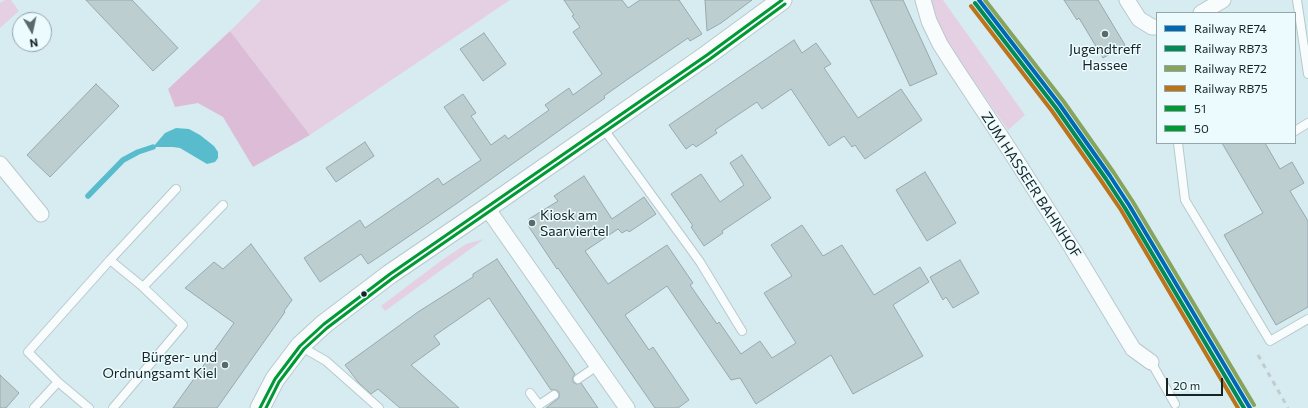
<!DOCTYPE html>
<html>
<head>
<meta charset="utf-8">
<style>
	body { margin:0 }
	#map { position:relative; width:1308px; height:408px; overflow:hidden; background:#d6ecf0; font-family:Commissioner,sans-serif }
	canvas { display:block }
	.legend { position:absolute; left:1156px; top:12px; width:140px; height:132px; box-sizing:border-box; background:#ecfbfe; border:1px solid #96a5a8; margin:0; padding:5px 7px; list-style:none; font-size:12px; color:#162427 }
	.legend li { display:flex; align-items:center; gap:8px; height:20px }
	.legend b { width:20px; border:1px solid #96a5a8 }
	.north { position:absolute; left:12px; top:12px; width:40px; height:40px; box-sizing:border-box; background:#ecfbfe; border:1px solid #96a5a8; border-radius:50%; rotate:171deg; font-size:11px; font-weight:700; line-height:16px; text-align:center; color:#162427 }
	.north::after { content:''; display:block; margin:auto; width:14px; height:18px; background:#596a6d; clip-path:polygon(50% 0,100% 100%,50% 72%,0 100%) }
	.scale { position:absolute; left:1166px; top:378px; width:57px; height:18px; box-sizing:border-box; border:2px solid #162427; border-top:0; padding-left:5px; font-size:12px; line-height:14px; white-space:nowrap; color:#162427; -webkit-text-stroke:3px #ecfbfe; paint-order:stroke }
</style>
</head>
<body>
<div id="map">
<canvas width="1308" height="408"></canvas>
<ul class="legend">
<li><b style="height:5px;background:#0069b4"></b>Railway RE74</li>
<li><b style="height:5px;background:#008b57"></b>Railway RB73</li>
<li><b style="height:5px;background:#87a45c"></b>Railway RE72</li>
<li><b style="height:5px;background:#bb741b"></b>Railway RB75</li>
<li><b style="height:5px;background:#093"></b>51</li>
<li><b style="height:5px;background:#093"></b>50</li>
</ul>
<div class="north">N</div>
<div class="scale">20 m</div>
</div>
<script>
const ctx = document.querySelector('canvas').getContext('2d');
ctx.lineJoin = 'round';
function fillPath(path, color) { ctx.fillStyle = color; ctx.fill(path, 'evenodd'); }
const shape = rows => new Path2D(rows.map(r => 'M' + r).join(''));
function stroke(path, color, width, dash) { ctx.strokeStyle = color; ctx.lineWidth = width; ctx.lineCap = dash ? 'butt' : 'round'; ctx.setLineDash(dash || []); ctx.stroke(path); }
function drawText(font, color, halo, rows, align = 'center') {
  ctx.font = font + ' Commissioner,sans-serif'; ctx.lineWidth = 3; ctx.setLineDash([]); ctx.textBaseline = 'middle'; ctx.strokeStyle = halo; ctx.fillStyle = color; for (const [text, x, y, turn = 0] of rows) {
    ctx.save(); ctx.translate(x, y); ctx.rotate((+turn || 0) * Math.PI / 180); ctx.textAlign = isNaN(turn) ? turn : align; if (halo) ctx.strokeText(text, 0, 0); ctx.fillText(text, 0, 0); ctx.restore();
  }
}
const green = shape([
	[5,0,11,0,19,11,0,28,0,3],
	[261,0,510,0,310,135,230,31],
	[931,0,943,0,1025,115,1008,130,944,38,933,10],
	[484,239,385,311,381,306,442,260,466,244]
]);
const forest = shape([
	[230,31,310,135,253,167,223,117,198,103,175,107,168,89]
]);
const water = shape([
	[176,128,189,129,200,135,214,146,218,152,218,158,215,162,207,164,180,148,173,147,153,147,165,133]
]);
const stream = shape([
	[88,196,123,160,138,152,153,147]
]);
const building = shape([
	[86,0,132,0,178,48,153,71,86,0],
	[564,0,622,0,628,8,640,0,679,0,702,34,690,41,688,38,628,79,604,96,605,98,456,204,383,254,368,264,361,254,320,282,304,258,360,220,365,228,438,178,443,185,481,160,444,107,463,94,476,113,471,116,491,145,505,135,508,139,549,110,545,105,569,88,573,95,602,74,573,32,580,27,572,16,574,15,564,0],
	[705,0,752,0,721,23,707,31,705,0],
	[870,0,903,0,937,74,910,86,870,0],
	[1064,0,1098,0,1125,45,1103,58,1079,18,1077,20,1064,0],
	[484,33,506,64,483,81,460,49,484,33],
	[794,40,802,53,816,43,831,64,824,68,858,118,901,89,922,120,865,159,855,145,852,147,844,136,829,146,791,89,762,109,757,102,715,130,717,133,696,147,693,144,686,149,669,125,794,40],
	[96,84,119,106,50,177,27,155,96,84],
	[365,142,374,156,336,182,326,168,365,142],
	[1222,143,1265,143,1280,169,1292,162,1304,183,1290,191,1308,221,1308,307,1276,325,1224,235,1263,213,1222,143],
	[742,155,771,198,722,231,723,233,704,246,691,227,693,226,671,194,701,174,720,202,744,185,730,163,742,155],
	[925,172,956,223,927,241,896,190,925,172],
	[584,176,612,219,644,197,656,214,629,232,627,230,622,233,618,229,585,251,608,284,667,245,693,283,690,285,717,324,719,322,741,354,760,341,772,358,796,343,764,293,792,276,771,245,802,225,823,256,842,245,874,295,920,267,929,282,893,305,923,356,853,394,831,355,756,404,740,378,731,380,667,286,625,315,649,350,653,347,689,400,678,408,655,408,558,268,557,269,529,227,529,219,558,201,554,196,584,176],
	[251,244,292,300,284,311,285,312,217,408,173,408,234,323,185,288,214,262,223,269,251,244],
	[497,259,575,374,573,377,573,382,576,384,581,383,598,408,546,408,559,398,559,392,556,390,551,390,489,298,434,336,440,344,411,365,459,408,400,408,378,389,371,394,358,382,345,365,418,312,473,277,473,274,497,259],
	[960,260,979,293,953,308,946,297,943,300,930,277,960,260],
	[0,375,19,393,6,408,0,408,0,375]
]);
const service = shape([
	[1297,0,1308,74],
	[603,128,700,262,742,331],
	[1295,131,1308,123],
	[1178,143,1185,200,1270,341,1308,319],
	[143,287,110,260,176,189],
	[300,346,326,361,379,408],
	[1151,362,1175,404],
	[578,379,597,366],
	[530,393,539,405,554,395],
	[34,408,58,382],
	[89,408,58,382,28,352,110,260],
	[113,408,183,325,143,287,223,205]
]);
const minor = shape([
	[923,0,929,21,940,44,954,66,1009,149,1072,248,1133,349,1151,362],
	[1127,0,1139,19,1152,27,1157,27],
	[1201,13,1223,0],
	[0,164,41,214],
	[487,208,627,408]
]);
const tertiary = shape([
	[260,408,275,379,300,346,324,324,390,274,487,208,707,55,782,0]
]);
const rail = shape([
	[1258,355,1288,408]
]);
const bus1 = shape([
	[260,408,275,379,300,346,324,324,390,274,707,55,782,0]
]);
const bus2 = shape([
	[266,408,279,382,304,349,327,328,393,278,710,59,785,4]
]);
const rail1 = shape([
	[979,0,1060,105,1110,176,1129,205,1250,408]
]);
const rail2 = shape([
	[975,3,1056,108,1106,179,1125,208,1244,408]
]);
const rail3 = shape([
	[985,0,1064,102,1114,173,1133,202,1254,405]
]);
const rail4 = shape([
	[971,6,1052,111,1102,182,1121,210,1238,408]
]);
const markers = [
	[1105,34,4,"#596a6d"],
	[532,223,4,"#596a6d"],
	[364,294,3.5,"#162427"],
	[225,365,4,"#596a6d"]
];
const poiNames = [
	["Jugendtreff",1105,49],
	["Hassee",1105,65],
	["Kiosk am",540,215,"left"],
	["Saarviertel",540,231,"left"],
	["Bürger- und",217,357,"right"],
	["Ordnungsamt Kiel",217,373,"right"]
];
const streetNames = [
	["ZUM HASSEER BAHNHOF",1031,185,57]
];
fillPath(green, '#e5d0e3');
fillPath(forest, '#ddbcd7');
fillPath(water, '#59bccd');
stroke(stream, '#59bccd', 5.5);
fillPath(building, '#bdced1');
stroke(building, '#98a9ac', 1);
stroke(service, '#b8c9cd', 10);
stroke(minor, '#b8c9cd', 17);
stroke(tertiary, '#b8c9cd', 21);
stroke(service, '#f9fcfd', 8);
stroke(minor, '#f9fcfd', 15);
stroke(tertiary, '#f9fcfd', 19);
stroke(rail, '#c5cbcb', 3, [5, 5]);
stroke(bus1, '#093', 3);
stroke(bus2, '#093', 3);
stroke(rail1, '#0069b4', 4);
stroke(rail2, '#008b57', 4);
stroke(rail3, '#87a45c', 4);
stroke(rail4, '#bb741b', 4);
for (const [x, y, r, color] of markers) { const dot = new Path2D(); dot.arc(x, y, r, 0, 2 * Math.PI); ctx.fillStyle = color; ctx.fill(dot); stroke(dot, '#ecfbfe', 1.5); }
drawText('14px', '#162427', '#ecfbfe', poiNames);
drawText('14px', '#162427', '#ecfbfe', streetNames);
</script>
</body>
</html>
